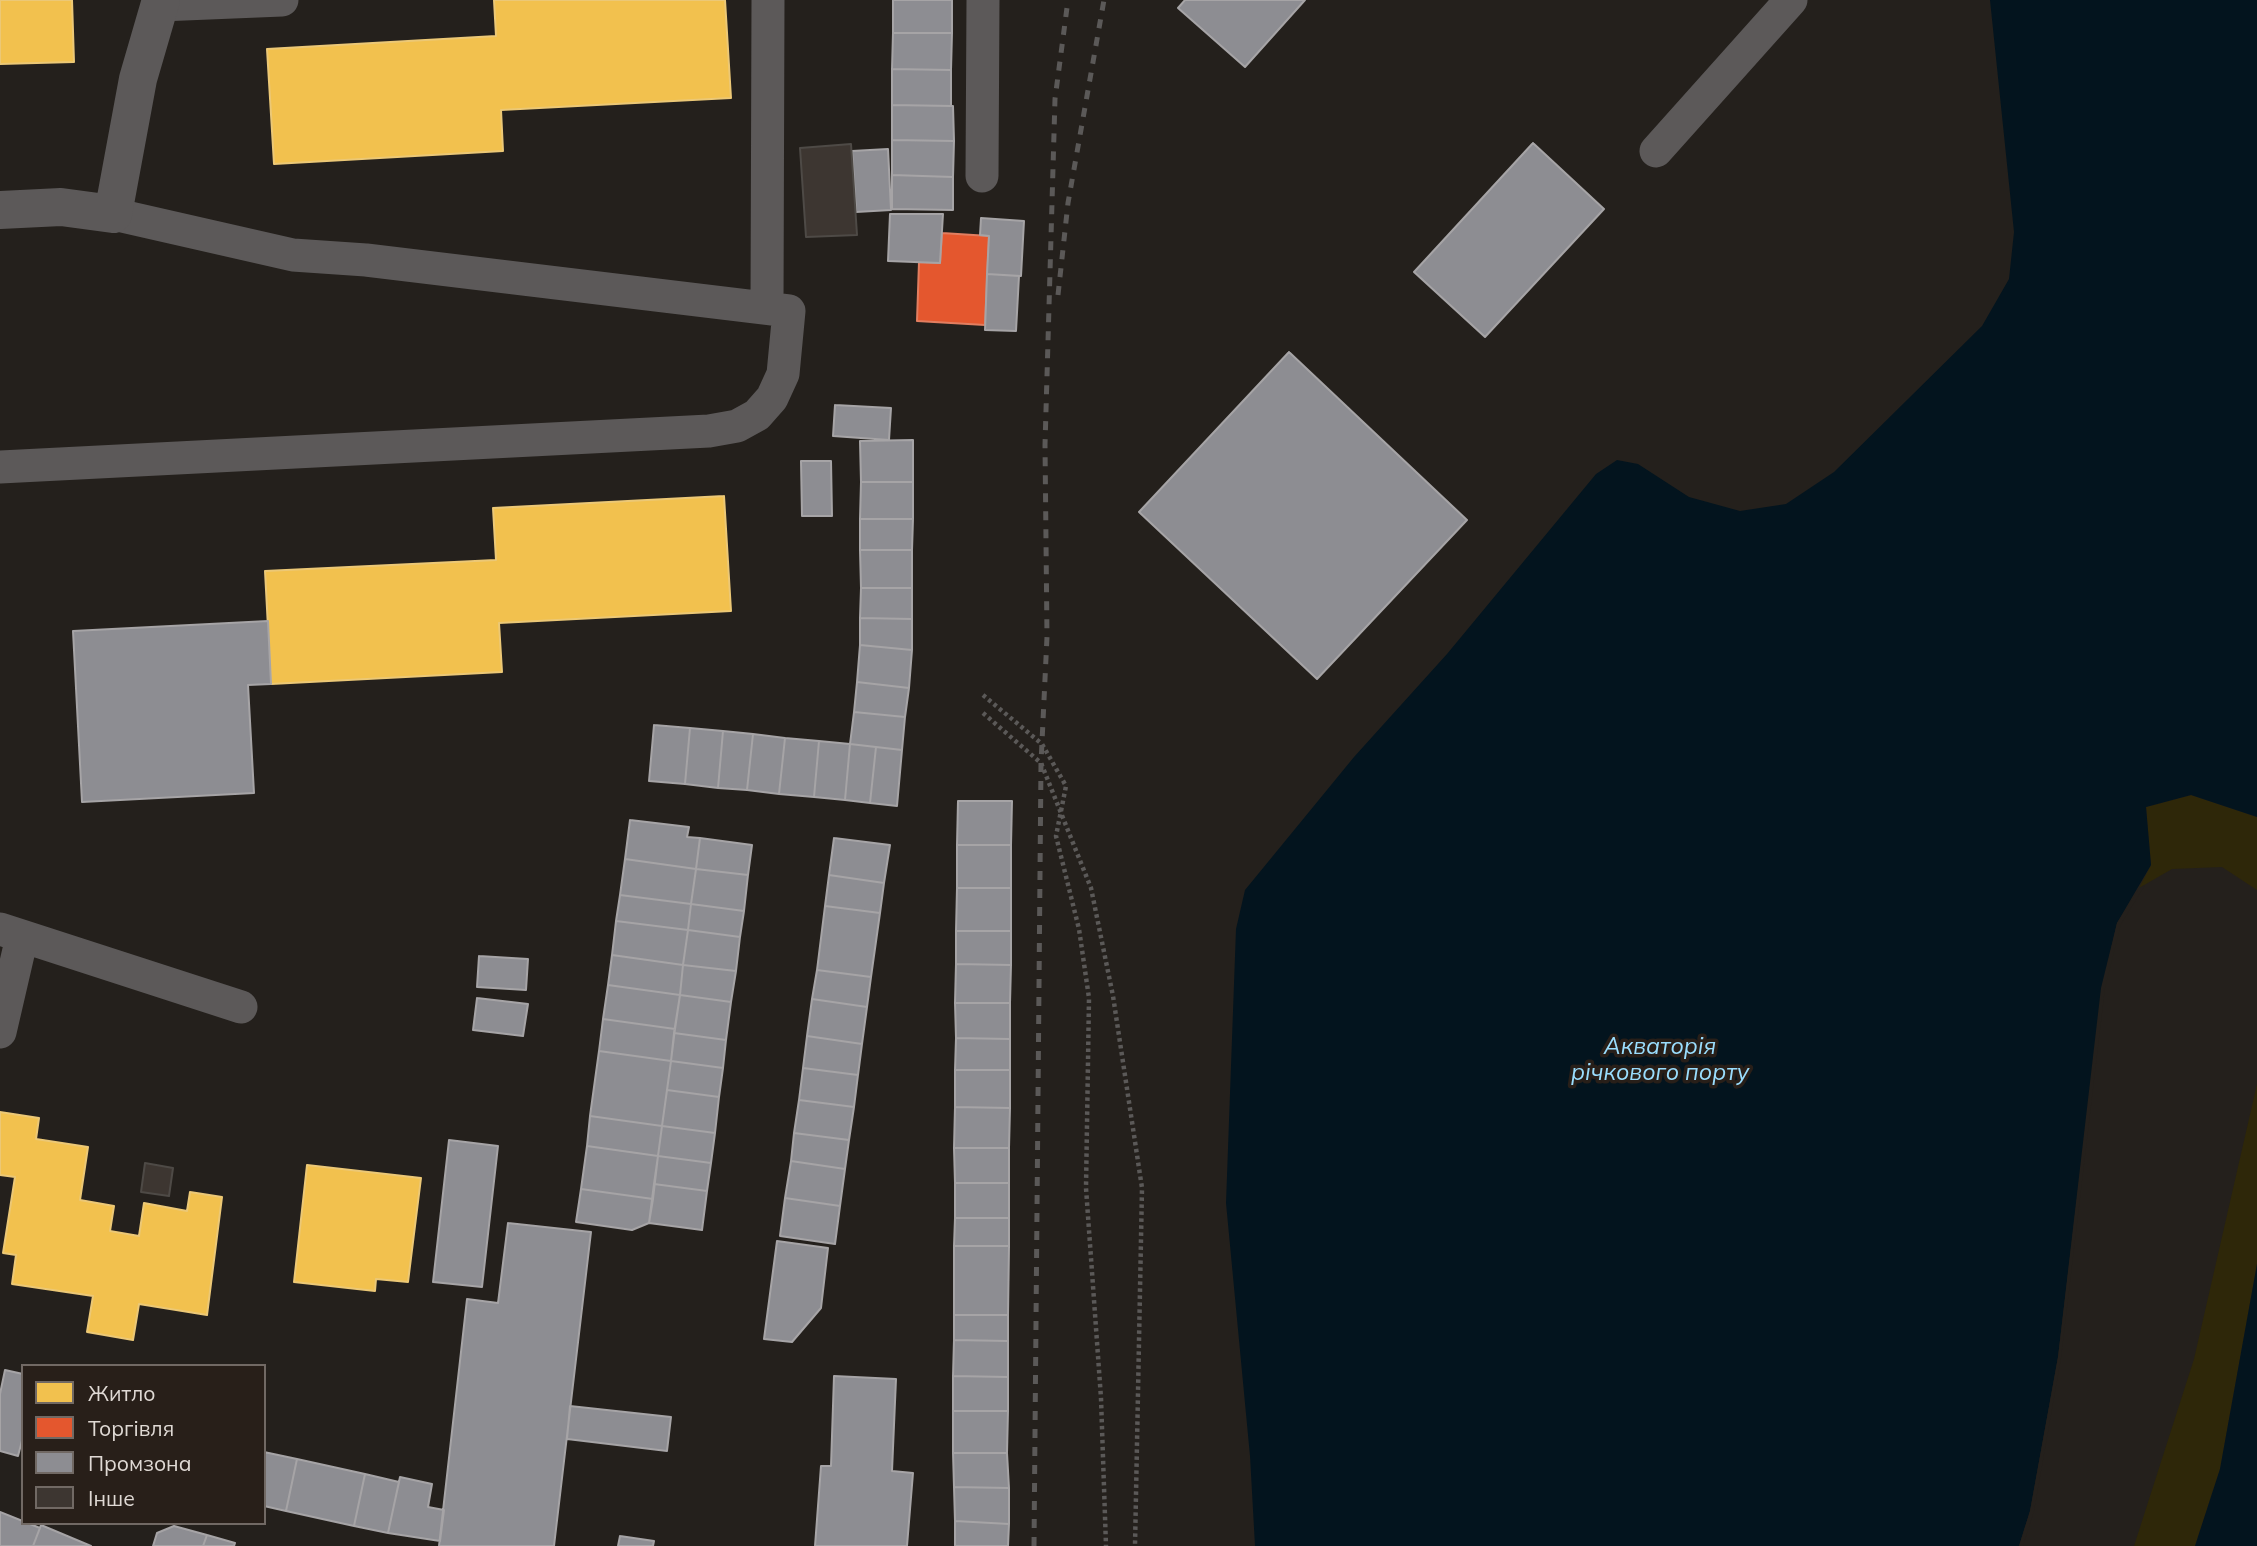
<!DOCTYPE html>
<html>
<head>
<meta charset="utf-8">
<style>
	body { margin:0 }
	#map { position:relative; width:2257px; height:1546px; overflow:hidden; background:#24201c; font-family:Mulish,sans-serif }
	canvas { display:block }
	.legend { position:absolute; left:21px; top:1364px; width:245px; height:161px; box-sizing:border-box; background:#281f19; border:2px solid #716964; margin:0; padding:9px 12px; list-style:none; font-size:21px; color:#dfd9d4 }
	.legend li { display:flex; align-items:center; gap:14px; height:35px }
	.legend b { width:35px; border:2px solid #716964 }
</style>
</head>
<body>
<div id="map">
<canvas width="2257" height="1546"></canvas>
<ul class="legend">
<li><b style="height:19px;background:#f2c14e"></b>Житло</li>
<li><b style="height:19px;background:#e4572e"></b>Торгівля</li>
<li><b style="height:19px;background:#8d8d92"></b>Промзона</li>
<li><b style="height:19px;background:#3d3631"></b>Інше</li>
</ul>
</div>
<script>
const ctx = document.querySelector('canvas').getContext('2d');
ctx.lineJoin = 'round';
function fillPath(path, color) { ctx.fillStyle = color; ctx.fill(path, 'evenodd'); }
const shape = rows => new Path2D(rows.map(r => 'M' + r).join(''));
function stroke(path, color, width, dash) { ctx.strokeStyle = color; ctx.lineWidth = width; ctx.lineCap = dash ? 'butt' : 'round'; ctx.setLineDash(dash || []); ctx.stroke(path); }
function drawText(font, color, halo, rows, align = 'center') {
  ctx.font = font + ' Mulish,sans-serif'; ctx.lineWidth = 7; ctx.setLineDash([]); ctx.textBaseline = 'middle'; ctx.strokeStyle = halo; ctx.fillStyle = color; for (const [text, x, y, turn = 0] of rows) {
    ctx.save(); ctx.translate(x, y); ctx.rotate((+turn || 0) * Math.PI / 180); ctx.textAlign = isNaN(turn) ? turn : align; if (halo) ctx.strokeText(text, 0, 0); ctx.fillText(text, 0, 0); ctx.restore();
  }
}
const sand = shape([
	[2191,795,2257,817,2257,890,2222,867,2172,869,2139,888,2151,865,2146,807],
	[2257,1084,2257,1264,2220,1469,2195,1546,2134,1546,2194,1359]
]);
const water = shape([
	[1990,0,2257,0,2257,817,2191,795,2146,807,2151,865,2117,923,2102,988,2058,1357,2030,1511,2019,1546,1255,1546,1250,1456,1226,1203,1236,929,1245,890,1354,757,1447,654,1596,474,1617,460,1638,464,1689,497,1740,511,1786,504,1834,472,1982,326,2009,279,2014,232],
	[2257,1264,2257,1546,2195,1546,2220,1469]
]);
const pier = shape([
	[2145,885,2121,924,2105,988,2061,1358,2034,1511,2023,1546,2019,1546,2030,1511,2058,1357,2101,988,2117,923,2139,888]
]);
const homes = shape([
	[0,0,72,0,74,62,0,64,0,0],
	[494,0,725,0,731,98,501,110,503,151,274,164,267,49,496,36,494,0],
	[724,496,731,611,499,623,502,672,271,684,265,571,496,560,493,508,724,496],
	[0,1112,39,1118,36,1139,88,1147,80,1200,114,1206,110,1231,139,1236,144,1203,187,1211,190,1192,222,1197,207,1315,139,1304,133,1340,87,1332,93,1296,12,1284,16,1255,3,1253,15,1177,0,1175,0,1112],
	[307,1165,421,1178,408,1282,376,1279,375,1291,294,1282,307,1165]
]);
const shops = shape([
	[942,233,989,236,985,325,917,321,919,262,940,263,942,233]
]);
const industry = shape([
	[893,0,952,0,952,33,893,33,893,0],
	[1185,0,1305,0,1245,67,1178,8,1185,0],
	[893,33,952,33,951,70,892,69,893,33],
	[892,69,951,70,951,106,892,105,892,69],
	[892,105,953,106,954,141,892,140,892,105],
	[892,140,954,141,953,177,892,175,892,140],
	[1533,143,1604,209,1485,337,1414,272,1533,143],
	[888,149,891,210,856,212,852,151,888,149],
	[892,175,953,177,953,210,892,209,892,175],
	[890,214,943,214,940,263,888,261,890,214],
	[981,218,1024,221,1021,276,987,274,989,236,980,235,981,218],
	[987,274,1019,276,1016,331,985,330,987,274],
	[1289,352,1467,520,1317,679,1139,512,1289,352],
	[835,405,891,408,889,440,833,436,835,405],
	[913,440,913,482,861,482,860,441,913,440],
	[801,461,831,461,832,516,802,516,801,461],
	[861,482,913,482,913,519,860,519,861,482],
	[860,519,913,519,912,550,860,550,860,519],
	[860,550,912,550,912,588,861,588,860,550],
	[861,588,912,588,912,619,860,618,861,588],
	[860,618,912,619,912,650,860,645,860,618],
	[268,621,271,684,248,685,254,793,82,802,73,631,268,621],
	[860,645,912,650,909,688,857,682,860,645],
	[857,682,909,688,905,717,854,712,857,682],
	[854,712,905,717,902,750,850,744,854,712],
	[654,725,690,728,685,784,649,781,654,725],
	[690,728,723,731,718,788,685,784,690,728],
	[723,731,753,734,747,790,718,788,723,731],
	[753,734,785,738,779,794,747,790,753,734],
	[785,738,819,741,814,797,779,794,785,738],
	[819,741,850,744,845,800,814,797,819,741],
	[850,744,876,747,870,803,845,800,850,744],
	[876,747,902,750,897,806,870,803,876,747],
	[958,801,1012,801,1011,845,957,845,958,801],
	[630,820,689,827,687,837,700,838,696,869,625,859,630,820],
	[700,838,752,845,748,875,696,869,700,838],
	[834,838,890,845,884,883,829,875,834,838],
	[957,845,1011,845,1011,888,957,888,957,845],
	[625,859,696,869,691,904,620,895,625,859],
	[696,869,748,875,744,911,691,904,696,869],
	[829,875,884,883,880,913,825,906,829,875],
	[957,888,1011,888,1011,931,956,931,957,888],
	[620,895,691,904,688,930,616,921,620,895],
	[691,904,744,911,740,937,688,930,691,904],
	[825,906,880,913,871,977,817,970,825,906],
	[616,921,688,930,683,965,612,955,616,921],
	[688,930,740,937,736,971,683,965,688,930],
	[956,931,1011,931,1011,965,956,964,956,931],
	[612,955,683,965,680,995,608,985,612,955],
	[479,956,528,959,526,990,477,987,479,956],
	[956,964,1011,965,1010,1003,955,1003,956,964],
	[683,965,736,971,731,1002,680,995,683,965],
	[817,970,871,977,867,1007,812,999,817,970],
	[608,985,680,995,675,1029,603,1019,608,985],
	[680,995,731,1002,726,1040,674,1033,680,995],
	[477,998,528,1004,523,1036,473,1030,477,998],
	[812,999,867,1007,862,1044,807,1036,812,999],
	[955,1003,1010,1003,1010,1039,956,1038,955,1003],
	[603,1019,675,1029,671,1061,599,1051,603,1019],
	[674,1033,726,1040,723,1068,671,1061,674,1033],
	[807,1036,862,1044,858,1075,803,1068,807,1036],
	[956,1038,1010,1039,1010,1070,955,1070,956,1038],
	[599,1051,671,1061,662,1126,590,1116,599,1051],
	[671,1061,723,1068,719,1097,667,1090,671,1061],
	[803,1068,858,1075,854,1107,799,1100,803,1068],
	[955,1070,1010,1070,1010,1108,955,1107,955,1070],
	[667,1090,719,1097,715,1133,662,1126,667,1090],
	[799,1100,854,1107,849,1140,794,1133,799,1100],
	[955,1107,1010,1108,1009,1148,954,1148,955,1107],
	[590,1116,662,1126,658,1156,587,1146,590,1116],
	[662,1126,715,1133,711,1163,658,1156,662,1126],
	[794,1133,849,1140,845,1169,791,1161,794,1133],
	[449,1140,498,1146,482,1287,433,1282,449,1140],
	[587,1146,658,1156,653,1199,581,1189,587,1146],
	[954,1148,1009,1148,1009,1183,955,1183,954,1148],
	[658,1156,711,1163,707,1191,654,1184,658,1156],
	[791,1161,845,1169,840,1206,785,1198,791,1161],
	[955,1183,1009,1183,1009,1218,955,1218,955,1183],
	[654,1184,707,1191,702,1230,649,1223,654,1184],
	[581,1189,653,1199,649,1223,632,1230,576,1222,581,1189],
	[785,1198,840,1206,835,1244,780,1236,785,1198],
	[955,1218,1009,1218,1009,1246,954,1246,955,1218],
	[508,1223,591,1232,554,1546,439,1546,467,1299,498,1303,508,1223],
	[777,1241,828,1248,821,1308,792,1342,764,1339,777,1241],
	[954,1246,1009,1246,1008,1315,954,1315,954,1246],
	[954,1315,1008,1315,1008,1341,954,1340,954,1315],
	[954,1340,1008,1341,1008,1377,953,1376,954,1340],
	[5,1370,23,1374,23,1437,18,1456,0,1451,0,1394,5,1370],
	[834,1376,896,1379,892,1471,913,1473,907,1546,815,1546,821,1466,831,1466,834,1376],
	[953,1376,1008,1377,1008,1411,953,1411,953,1376],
	[570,1406,671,1417,667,1451,567,1439,570,1406],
	[953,1411,1008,1411,1007,1453,953,1453,953,1411],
	[264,1452,297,1459,286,1511,264,1506,264,1452],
	[953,1453,1007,1453,1009,1488,954,1487,953,1453],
	[297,1459,365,1474,354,1526,286,1511,297,1459],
	[365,1474,399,1482,388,1533,354,1526,365,1474],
	[400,1477,432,1484,428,1507,444,1510,440,1541,388,1533,400,1477],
	[954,1487,1009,1488,1009,1524,955,1521,954,1487],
	[0,1512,40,1528,33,1546,0,1546,0,1512],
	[955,1521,1009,1524,1008,1546,955,1546,955,1521],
	[41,1525,91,1546,33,1546,41,1525],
	[174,1526,207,1535,203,1546,153,1546,157,1533,174,1526],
	[207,1535,235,1543,234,1546,203,1546,207,1535],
	[620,1536,654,1541,653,1546,618,1546,620,1536]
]);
const building = shape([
	[851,144,857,235,806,237,800,148,851,144],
	[145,1163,173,1168,169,1196,141,1192,145,1163]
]);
const path = shape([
	[983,695,1042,744,1066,786,1056,836,1079,929,1089,998,1086,1188,1101,1398,1106,1546],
	[983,713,1041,763,1091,888,1113,996,1142,1188,1135,1546]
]);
const service = shape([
	[160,5,282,0],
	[1656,151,1791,0],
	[982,176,983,0],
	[767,306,768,0],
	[0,467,709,431,737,426,757,415,772,398,783,374,789,311,366,260,293,255,113,214],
	[0,929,241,1007],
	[0,1032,22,937]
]);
const minor = shape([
	[0,210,61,207,113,214,138,79,161,0]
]);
const rail = shape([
	[1058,295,1068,203,1104,0],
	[1034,1546,1041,763,1047,637,1045,445,1055,99,1068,0]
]);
const waterNames = [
	["Акваторія",1660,1047],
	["річкового порту",1660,1073]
];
fillPath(sand, '#2e2709');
fillPath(water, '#03141e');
fillPath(pier, '#24201c');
fillPath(homes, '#f2c14e');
stroke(homes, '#ecc876', 2);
fillPath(shops, '#e4572e');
stroke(shops, '#e27e60', 2);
fillPath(industry, '#8d8d92');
stroke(industry, '#a6a4a6', 2);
fillPath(building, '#3d3631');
stroke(building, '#4e4a46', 2);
stroke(path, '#5b5958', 4.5, [3.5, 3.5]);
stroke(service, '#5c5959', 33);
stroke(minor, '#5c5959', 38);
stroke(rail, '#5b5958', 5, [9, 9]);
drawText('italic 23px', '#9addfd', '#281f19', waterNames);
</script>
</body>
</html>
